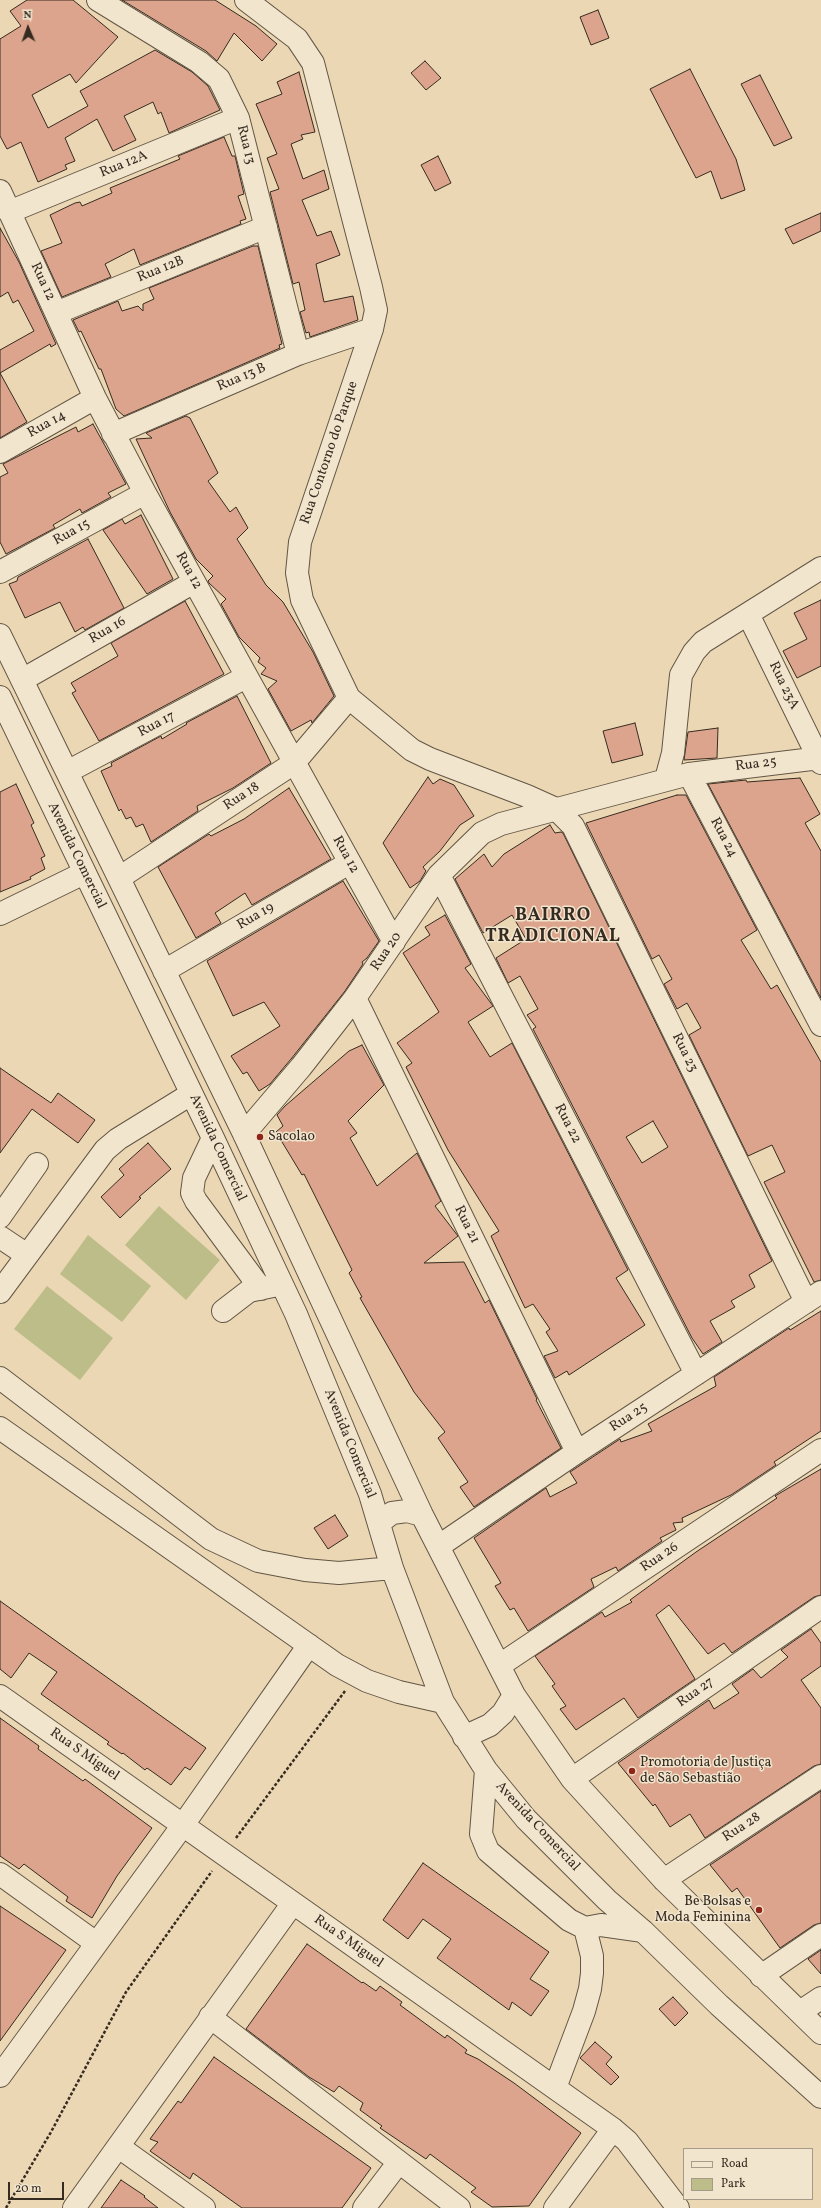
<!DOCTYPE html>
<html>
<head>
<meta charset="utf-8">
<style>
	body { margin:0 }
	#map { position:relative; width:821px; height:2208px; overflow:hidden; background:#ebd7b3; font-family:Vollkorn,serif }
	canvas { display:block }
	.legend { position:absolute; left:683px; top:2148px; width:130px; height:52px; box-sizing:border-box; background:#f2e5ce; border:1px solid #a69b88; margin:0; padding:5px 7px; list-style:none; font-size:12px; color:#352b20 }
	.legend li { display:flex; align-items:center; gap:8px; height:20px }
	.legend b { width:20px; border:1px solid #a69b88 }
	.north { position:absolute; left:8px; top:8px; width:40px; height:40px; -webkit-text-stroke:3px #f2e5ce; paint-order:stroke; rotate:358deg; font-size:11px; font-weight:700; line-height:16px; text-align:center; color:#352b20 }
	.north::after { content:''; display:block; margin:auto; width:14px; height:18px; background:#352b20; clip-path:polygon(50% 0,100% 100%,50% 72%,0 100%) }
	.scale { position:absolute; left:8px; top:2182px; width:56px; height:18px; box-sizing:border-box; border:2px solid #352b20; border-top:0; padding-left:5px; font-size:12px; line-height:14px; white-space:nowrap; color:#352b20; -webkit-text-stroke:3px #f2e5ce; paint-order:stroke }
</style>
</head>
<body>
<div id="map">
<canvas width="821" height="2208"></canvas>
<ul class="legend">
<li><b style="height:5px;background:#f2e5ce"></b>Road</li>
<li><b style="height:11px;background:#bdbd89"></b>Park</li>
</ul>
<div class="north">N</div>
<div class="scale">20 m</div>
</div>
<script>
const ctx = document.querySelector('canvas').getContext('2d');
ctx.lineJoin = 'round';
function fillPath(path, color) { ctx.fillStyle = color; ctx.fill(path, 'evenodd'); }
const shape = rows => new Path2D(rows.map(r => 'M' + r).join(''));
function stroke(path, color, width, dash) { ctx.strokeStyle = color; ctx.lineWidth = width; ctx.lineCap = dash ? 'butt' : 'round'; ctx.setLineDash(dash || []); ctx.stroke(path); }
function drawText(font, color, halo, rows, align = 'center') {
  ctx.font = font + ' Vollkorn,serif'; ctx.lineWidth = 3; ctx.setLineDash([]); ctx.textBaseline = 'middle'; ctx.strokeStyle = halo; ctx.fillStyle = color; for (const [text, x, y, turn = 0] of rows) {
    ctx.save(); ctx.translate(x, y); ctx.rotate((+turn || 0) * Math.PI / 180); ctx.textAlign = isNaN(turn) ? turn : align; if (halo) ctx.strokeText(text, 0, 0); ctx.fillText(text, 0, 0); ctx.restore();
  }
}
const green = shape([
	[159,1206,220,1260,186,1300,125,1245],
	[88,1235,151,1286,122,1322,60,1274],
	[47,1286,113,1338,80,1380,14,1329]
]);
const building = shape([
	[27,0,73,0,118,37,76,83,70,74,32,95,48,128,88,106,80,91,155,50,192,72,208,86,220,110,169,133,161,112,158,114,153,102,124,116,136,140,113,151,97,119,65,138,75,161,65,165,67,169,38,182,21,142,7,149,0,136,0,39,21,26,10,11,27,0],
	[122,0,215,0,256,26,277,44,262,61,234,33,217,61,206,51,122,0],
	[598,10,609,38,591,45,580,17,598,10],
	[425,61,441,78,426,90,411,73,425,61],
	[690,69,736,159,745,190,721,199,711,171,696,178,650,89,690,69],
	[299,72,315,132,301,135,303,139,291,144,303,179,324,170,329,189,302,200,317,236,331,231,340,255,316,264,324,302,353,296,358,320,310,337,309,332,306,333,300,312,305,310,299,282,293,284,270,192,279,189,267,158,277,154,256,104,282,94,277,82,299,72],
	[760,75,792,138,774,146,741,84,760,75],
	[224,137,232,156,235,156,244,194,238,196,246,219,240,221,241,224,140,265,134,249,105,264,111,277,62,297,41,251,62,243,50,215,75,203,80,202,82,206,112,193,110,188,180,159,178,156,224,137],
	[438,156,451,183,435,191,421,165,438,156],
	[821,213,821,231,793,244,785,229,821,213],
	[0,228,19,262,56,344,51,347,50,344,0,373,0,350,34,331,18,300,13,303,8,292,0,297,0,228],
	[253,246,258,246,282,344,279,345,280,348,124,416,116,409,101,369,99,369,81,331,79,332,73,320,118,301,122,311,138,306,143,311,143,304,154,299,149,288,253,246],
	[0,373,27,422,0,438,0,373],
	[186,416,190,418,218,473,208,481,230,512,236,507,248,528,237,539,266,585,283,602,313,652,334,696,312,723,311,720,291,731,268,689,277,681,261,674,266,668,258,662,260,658,239,637,221,604,226,599,209,583,208,581,213,576,196,559,170,512,136,439,152,438,146,433,186,416],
	[93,424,126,484,108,493,111,497,82,513,80,509,53,525,55,528,6,554,0,542,0,477,8,473,3,464,76,427,78,432,93,424],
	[141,515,173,579,147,594,103,530,122,519,125,524,141,515],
	[88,539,124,608,85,630,83,627,75,632,60,602,25,618,9,584,17,581,18,577,88,539],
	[821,600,821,666,797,678,783,651,807,639,794,613,821,600],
	[185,601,224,674,99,741,72,693,76,691,71,683,118,656,111,643,185,601],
	[237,696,271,763,233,788,197,806,198,811,151,842,143,824,136,827,131,817,126,819,121,809,119,811,101,771,112,766,111,763,161,736,162,739,187,724,186,723,237,696],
	[635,723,643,755,612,763,603,731,635,723],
	[718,728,717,758,684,760,688,732,718,728],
	[428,777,433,784,440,779,454,785,474,816,460,825,440,851,423,867,426,871,420,881,410,888,383,843,428,777],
	[800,778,820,814,805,823,821,851,821,998,708,784,746,780,747,782,800,778],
	[16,784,34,823,31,825,45,856,41,858,45,869,30,877,31,879,0,892,0,792,16,784],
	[289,788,331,859,252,905,245,893,215,913,221,923,196,938,158,867,209,834,211,836,244,819,289,788],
	[677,795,686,795,757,930,741,940,771,989,777,985,821,1062,821,1280,814,1282,764,1182,785,1172,772,1145,748,1156,689,1035,701,1028,687,1003,677,1009,664,984,672,979,659,955,652,959,586,823,677,795],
	[550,825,555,833,561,832,563,833,772,1261,749,1275,755,1287,731,1301,735,1307,710,1321,722,1342,703,1354,692,1338,533,1029,536,1027,527,1015,538,1009,520,976,508,983,496,958,526,939,512,915,483,933,455,879,484,854,492,867,504,854,550,825],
	[653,1121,668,1147,642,1163,626,1137,653,1121],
	[343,881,379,941,367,958,362,962,363,964,345,991,291,1059,270,1084,259,1091,247,1072,243,1074,231,1056,280,1026,264,1002,233,1016,207,961,343,881],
	[445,915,471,964,465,968,493,1006,468,1022,490,1057,512,1043,628,1270,616,1278,645,1325,569,1375,567,1371,555,1378,544,1356,558,1351,546,1332,550,1329,533,1304,525,1308,491,1236,499,1231,448,1150,406,1067,412,1063,397,1043,439,1012,403,953,430,935,425,927,445,915],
	[362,1045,384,1085,348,1121,357,1133,350,1138,377,1186,417,1153,441,1201,435,1206,458,1236,424,1263,464,1262,485,1303,489,1300,537,1399,536,1400,561,1448,474,1507,460,1487,468,1482,438,1438,445,1432,414,1392,360,1298,362,1297,349,1273,352,1270,304,1174,302,1175,276,1132,283,1126,277,1115,285,1106,349,1051,362,1045],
	[0,1068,51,1103,58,1093,95,1120,78,1143,32,1109,0,1153,0,1068],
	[148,1143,171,1169,139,1197,141,1198,120,1218,101,1197,124,1175,119,1169,148,1143],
	[821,1311,821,1431,774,1462,776,1465,731,1495,682,1518,683,1522,673,1523,676,1530,660,1538,662,1541,618,1571,616,1567,591,1579,594,1587,528,1631,514,1608,510,1610,495,1586,501,1583,474,1538,546,1488,550,1497,577,1483,570,1472,620,1439,621,1442,652,1431,648,1424,716,1386,714,1377,789,1328,790,1330,821,1311],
	[821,1469,821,1595,814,1597,732,1653,724,1643,708,1654,669,1605,656,1615,695,1679,638,1718,624,1698,576,1730,560,1709,566,1706,552,1686,555,1684,535,1656,602,1612,605,1617,632,1602,630,1600,696,1552,777,1498,775,1496,821,1469],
	[335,1515,348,1536,328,1549,314,1528,335,1515],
	[0,1601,206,1748,190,1770,185,1767,171,1785,147,1768,145,1770,123,1753,122,1754,107,1744,109,1742,41,1694,57,1672,29,1653,11,1678,0,1669,0,1601],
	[811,1629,821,1643,821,1666,801,1680,821,1708,821,1764,814,1766,705,1838,690,1814,670,1827,655,1804,653,1806,618,1763,709,1700,714,1709,739,1693,732,1684,753,1669,761,1678,788,1657,781,1650,811,1629],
	[0,1718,39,1746,38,1749,83,1781,85,1779,152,1828,117,1876,92,1918,66,1901,68,1897,24,1864,19,1869,0,1856,0,1718],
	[821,1791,821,1923,814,1925,780,1948,737,1888,732,1892,710,1865,821,1791],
	[423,1863,549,1952,530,1979,549,1991,531,2016,512,2002,509,2010,437,1958,451,1939,423,1919,408,1939,383,1920,423,1863],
	[0,1906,66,1950,0,2041,0,1906],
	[307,1944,362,1983,363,1982,376,1991,380,1986,402,2002,400,2005,445,2038,447,2035,467,2050,465,2053,478,2059,514,2083,581,2133,529,2206,492,2207,471,2192,476,2188,430,2154,426,2159,380,2128,382,2126,360,2110,363,2103,339,2086,334,2092,309,2077,246,2029,307,1944],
	[821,1950,821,1974,808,1959,821,1950],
	[673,1997,688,2013,675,2026,659,2009,673,1997],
	[595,2042,612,2057,606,2064,619,2077,611,2085,580,2058,595,2042],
	[214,2057,371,2168,342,2208,242,2208,193,2173,190,2179,150,2151,158,2142,150,2139,178,2101,181,2103,214,2057],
	[121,2180,145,2196,144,2197,158,2208,101,2208,121,2180]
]);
const path = shape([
	[236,1838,345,1691],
	[6,2208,51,2132,126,1992,212,1871]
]);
const minor = shape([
	[98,0,199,62,219,79,238,118,298,354],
	[246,0,297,39,313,63,371,287,376,310,372,329,300,542,297,573,302,600,349,698,412,750,430,759,527,796,556,809,573,826,806,1302],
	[0,191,95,398,145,493,394,942],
	[9,212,238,118],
	[56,313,266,227],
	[113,434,298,354,372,329],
	[0,452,95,398],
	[0,572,145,493],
	[748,614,821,763],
	[0,635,244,1134,422,1515,514,1695,572,1779,664,1880,821,2033],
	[22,680,194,582],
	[0,697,213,1138,296,1314,370,1494,392,1568,443,1702,486,1770,526,1819,607,1900,643,1931,719,2005,821,2097],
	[67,772,246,677],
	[689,774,821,1025],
	[666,779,673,753,681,675,694,652,703,642,821,568],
	[439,875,696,1374],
	[119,878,294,763,349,698],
	[0,914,84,873],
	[164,971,349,863],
	[355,998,577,1452],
	[244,1134,301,1067,355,998,439,875,482,833,501,824,689,774,821,758],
	[213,1138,194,1178,192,1193,196,1201,261,1289],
	[0,1217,37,1164],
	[0,1237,27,1255],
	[0,1292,105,1150,118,1139,191,1094],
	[223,1311,249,1291,273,1286],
	[0,1378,211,1539,258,1561,305,1570,339,1573,392,1568],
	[0,1428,337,1665,367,1681,399,1692,443,1702],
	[379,1523,392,1513,407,1511,422,1515],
	[439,1546,577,1452,821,1292],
	[500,1665,821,1450],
	[0,1696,613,2129,627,2141,678,2208],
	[464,1737,490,1725,503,1713,514,1695],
	[486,1770,481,1834,488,1851,569,1920,585,1928,601,1925,643,1931],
	[572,1779,821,1607],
	[0,1874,96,1943],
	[664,1880,821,1776],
	[761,1976,821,1935],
	[800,2012,821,1998],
	[210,2017,459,2208],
	[0,2076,183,1825,309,1645],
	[555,2088,584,2011,590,1989,592,1973,592,1956,585,1928],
	[119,2147,204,2208],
	[74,2208,293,1903],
	[364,2208,399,2162],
	[555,2208,613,2129]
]);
const markers = [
	[260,1137,4,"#8f2418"],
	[632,1771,4,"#8f2418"],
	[759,1910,4,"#8f2418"]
];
const streetNames = [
	["Rua 13",245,145,76],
	["Rua 12A",124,165,-22],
	["Rua 12B",161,270,-22],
	["Rua 12",42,282,65],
	["Rua 13 B",242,378,-23],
	["Rua 14",47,425,-29],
	["Rua Contorno do Parque",330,453,-71],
	["Rua 15",72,533,-29],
	["Rua 12",188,571,61],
	["Rua 16",108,631,-30],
	["Rua 23A",783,686,64],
	["Rua 17",157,725,-28],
	["Rua 25",756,765,-7],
	["Rua 18",242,797,-33],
	["Rua 24",723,838,62],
	["Rua 12",345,855,61],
	["Avenida Comercial",76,856,64],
	["Rua 19",256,917,-30],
	["Rua 20",387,952,-56],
	["Rua 23",684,1053,64],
	["Rua 22",567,1124,63],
	["Avenida Comercial",217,1148,65],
	["Rua 21",466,1225,64],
	["Rua 25",629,1418,-33],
	["Avenida Comercial",349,1444,68],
	["Rua 26",660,1558,-34],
	["Rua 27",696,1693,-35],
	["Rua S Miguel",84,1755,35],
	["Avenida Comercial",537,1827,47],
	["Rua 28",742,1828,-33],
	["Rua S Miguel",348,1942,35]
];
const poiNames = [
	["Sacolao",268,1137],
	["Promotoria de Justiça",640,1763],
	["de São Sebastião",640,1779],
	["Be Bolsas e",751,1902,"right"],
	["Moda Feminina",751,1918,"right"]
];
const districtNames = [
	["BAIRRO",553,917],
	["TRADICIONAL",553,938]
];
fillPath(green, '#bdbd89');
fillPath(building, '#dca48d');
stroke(building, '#352b20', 1);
stroke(minor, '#625645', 24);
stroke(path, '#352b20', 2.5, [3, 2]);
stroke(minor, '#f2e5ce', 22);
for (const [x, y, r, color] of markers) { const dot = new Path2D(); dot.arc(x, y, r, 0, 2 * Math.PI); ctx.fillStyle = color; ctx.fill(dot); stroke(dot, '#f2e5ce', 1.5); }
drawText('14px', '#352b20', '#f2e5ce', streetNames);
drawText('14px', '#352b20', '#f2e5ce', poiNames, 'left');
ctx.letterSpacing = '1px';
drawText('bold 18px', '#352b20', '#f2e5ce', districtNames);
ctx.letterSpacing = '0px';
</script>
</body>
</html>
